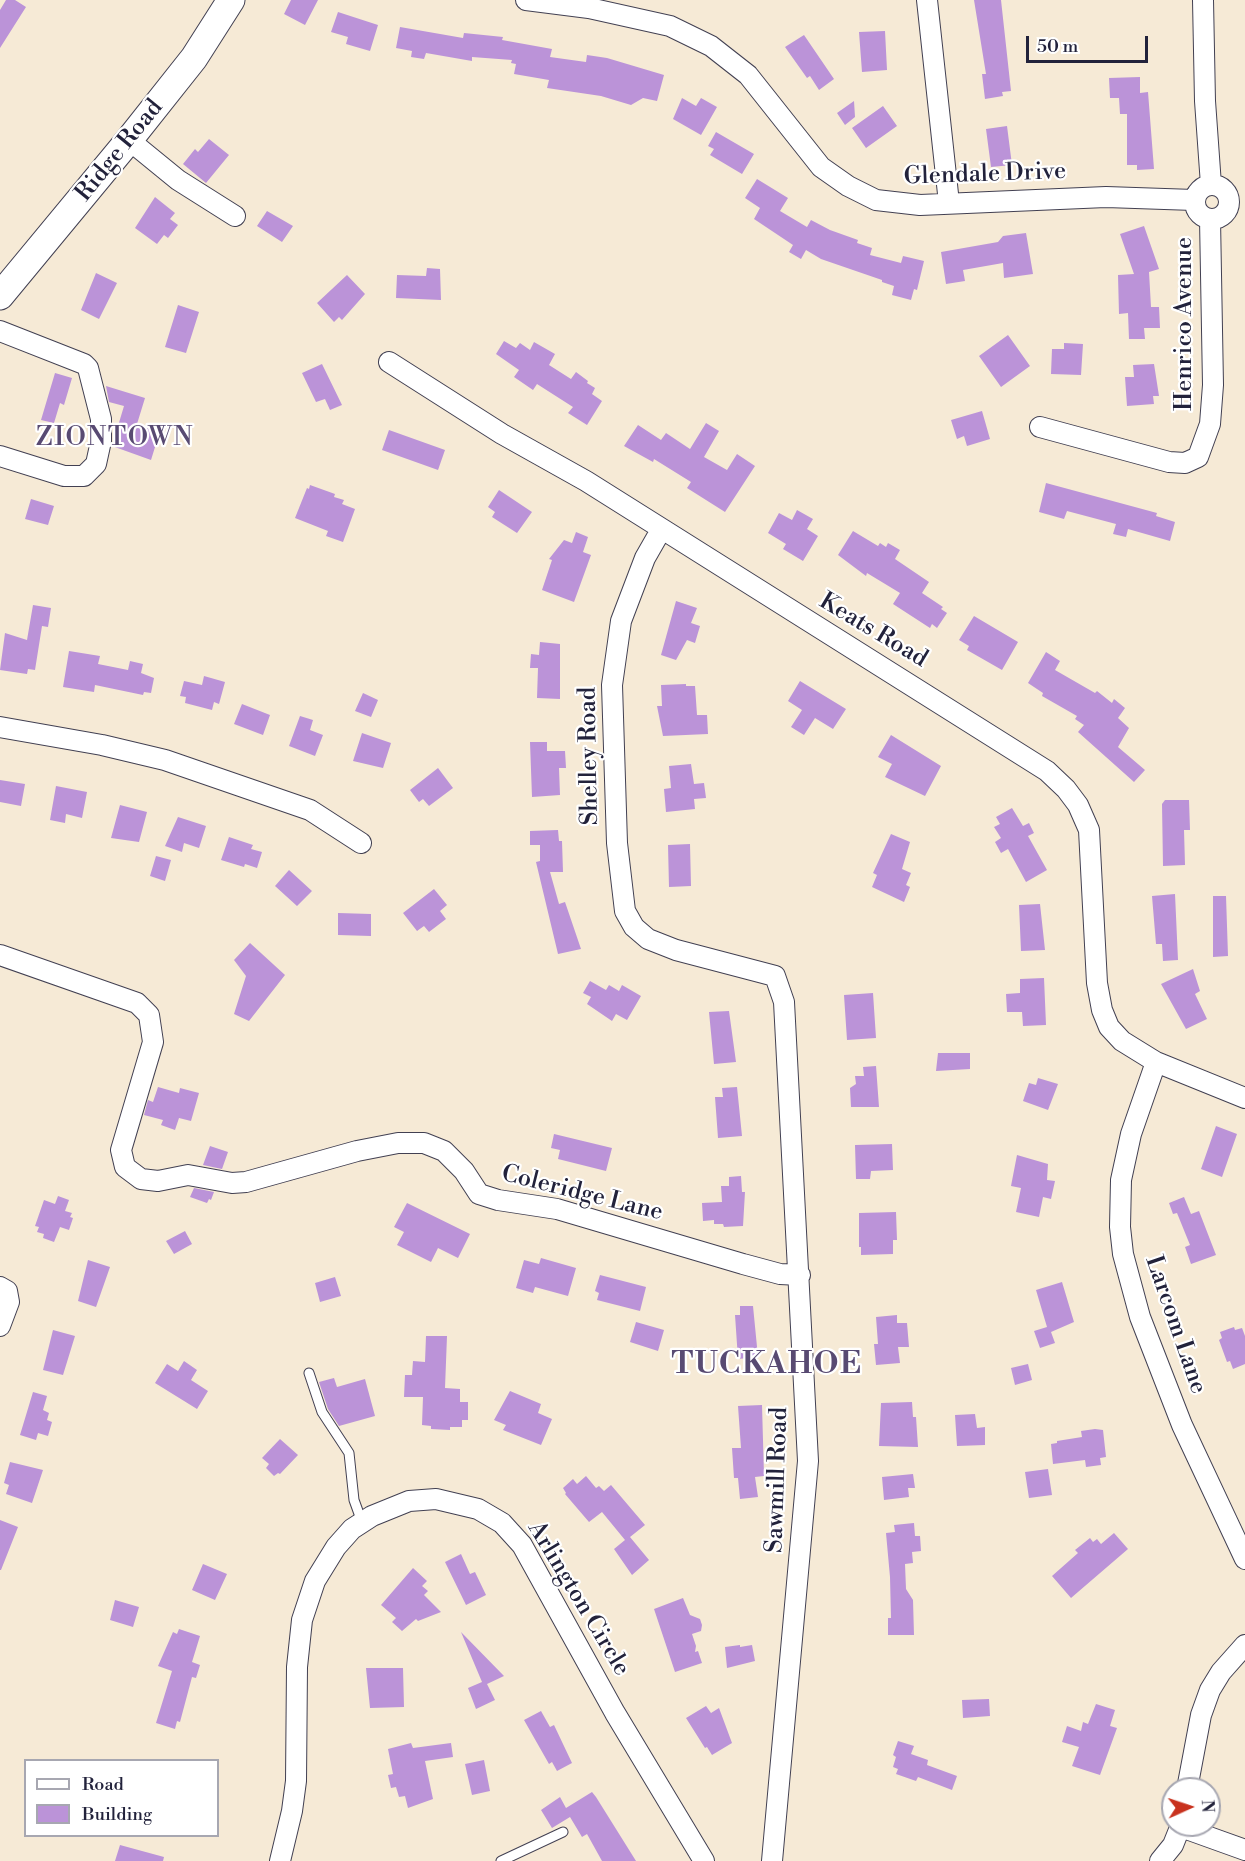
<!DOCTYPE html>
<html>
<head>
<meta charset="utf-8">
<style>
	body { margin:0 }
	#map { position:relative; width:1245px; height:1861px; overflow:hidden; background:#f6ead6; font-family:"Libre Bodoni",serif }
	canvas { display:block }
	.legend { position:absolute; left:24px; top:1759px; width:195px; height:78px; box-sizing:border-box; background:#fff; border:2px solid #a7a7b1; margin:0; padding:8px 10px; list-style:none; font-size:18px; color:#22223b }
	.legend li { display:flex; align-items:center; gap:12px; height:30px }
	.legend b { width:30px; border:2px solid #a7a7b1 }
	.north { position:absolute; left:1161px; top:1777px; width:60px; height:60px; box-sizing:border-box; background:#fff; border:2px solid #a7a7b1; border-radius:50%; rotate:87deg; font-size:16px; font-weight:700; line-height:24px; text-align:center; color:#22223b }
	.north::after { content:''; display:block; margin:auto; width:21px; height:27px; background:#c8321e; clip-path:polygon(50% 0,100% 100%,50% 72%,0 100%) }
	.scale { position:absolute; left:1026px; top:36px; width:122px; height:27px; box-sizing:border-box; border:3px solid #22223b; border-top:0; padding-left:8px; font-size:18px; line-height:21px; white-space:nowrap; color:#22223b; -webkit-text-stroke:4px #fff; paint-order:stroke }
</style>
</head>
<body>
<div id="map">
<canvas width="1245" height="1861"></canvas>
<ul class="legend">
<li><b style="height:8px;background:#fff"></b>Road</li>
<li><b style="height:16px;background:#bb93d8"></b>Building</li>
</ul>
<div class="north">N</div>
<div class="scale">50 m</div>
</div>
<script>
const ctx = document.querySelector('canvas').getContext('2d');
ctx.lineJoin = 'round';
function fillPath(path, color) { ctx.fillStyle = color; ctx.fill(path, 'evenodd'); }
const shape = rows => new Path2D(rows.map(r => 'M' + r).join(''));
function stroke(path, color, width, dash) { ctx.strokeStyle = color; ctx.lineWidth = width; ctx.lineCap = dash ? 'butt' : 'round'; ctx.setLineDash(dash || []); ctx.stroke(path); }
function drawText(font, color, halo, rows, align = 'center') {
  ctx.font = font + ' "Libre Bodoni",serif'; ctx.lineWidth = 4.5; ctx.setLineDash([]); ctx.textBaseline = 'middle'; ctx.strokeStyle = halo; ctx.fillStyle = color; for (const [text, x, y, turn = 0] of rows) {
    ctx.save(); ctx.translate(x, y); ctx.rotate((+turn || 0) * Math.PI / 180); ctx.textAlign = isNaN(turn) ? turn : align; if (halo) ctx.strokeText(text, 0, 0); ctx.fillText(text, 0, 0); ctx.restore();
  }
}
const building = shape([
	[6,0,15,0,26,7,0,48,0,10],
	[291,0,318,0,305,25,284,14],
	[974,0,1001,0,1011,91,1002,92,1003,96,985,99,982,74,986,74],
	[338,12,378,25,370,51,346,44,348,37,331,32],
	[400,27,463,38,464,33,503,37,502,40,552,49,550,57,586,62,587,55,607,58,664,75,657,101,643,98,631,105,601,96,547,88,549,80,514,74,516,64,511,63,512,60,472,57,472,61,426,53,424,59,411,57,412,51,396,48],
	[885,31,887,70,862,72,859,32],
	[804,35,834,79,819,90,810,76,807,78,785,47],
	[1140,77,1140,93,1148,92,1154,169,1137,170,1137,165,1127,165,1127,114,1120,114,1119,98,1110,98,1109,78],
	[682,98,696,106,701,98,717,107,701,135,673,119],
	[854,101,855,117,845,125,837,113],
	[883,106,897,126,866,148,852,128],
	[1007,126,1012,165,991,167,986,129],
	[716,132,754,154,742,174,710,155,714,149,708,146],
	[209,139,229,155,206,183,183,164,195,149,198,152],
	[757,179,788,198,780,211,807,227,811,220,830,230,858,240,857,243,872,248,870,255,901,263,903,256,924,261,917,290,914,289,911,300,892,295,894,286,882,282,882,280,821,259,806,250,801,259,789,252,793,245,754,219,760,208,745,198],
	[155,197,175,213,170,219,178,225,168,238,164,235,157,244,135,228],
	[267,211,293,226,282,242,257,226],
	[1144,226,1159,269,1149,272,1151,307,1159,307,1160,328,1144,328,1145,339,1129,339,1128,313,1119,314,1118,275,1134,274,1120,234],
	[1026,233,1033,274,1004,278,1003,263,963,270,965,281,946,284,941,252,998,242,1003,236],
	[427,268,440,269,441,300,396,298,397,275,426,276],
	[96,273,117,283,99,319,81,310],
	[347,275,365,294,342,320,339,317,334,322,317,303],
	[178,305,199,312,186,353,165,347],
	[1008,335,1030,366,1001,387,979,356],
	[504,341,516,348,520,343,530,350,534,342,555,354,549,365,571,379,576,372,588,381,587,383,595,388,592,394,602,401,587,425,568,413,573,407,537,384,533,390,514,377,519,370,496,354],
	[1064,343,1083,344,1081,375,1051,374,1052,349,1064,349],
	[322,364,342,405,330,410,325,399,316,402,302,373],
	[1154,364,1159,396,1153,396,1154,404,1127,406,1125,377,1134,377,1133,365],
	[55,373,72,378,64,405,60,403,54,423,41,420],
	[106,386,145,398,137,424,160,431,151,460,112,446,124,406,109,402],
	[982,411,990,439,967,446,964,436,957,439,951,420],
	[706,423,719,431,704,457,727,470,737,454,755,466,725,512,687,488,691,482,654,459,653,462,624,446,638,425,661,440,666,433,690,449],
	[389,430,445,450,438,470,382,450],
	[1046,483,1157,513,1156,516,1175,522,1170,541,1128,529,1126,537,1113,534,1116,524,1067,511,1064,519,1039,512],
	[310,485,335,494,334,497,344,500,342,504,355,509,343,542,326,536,328,531,295,518,307,488,309,489],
	[499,490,532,512,517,533,492,517,495,512,488,507],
	[31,499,54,506,48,525,25,519],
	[797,510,813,519,807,529,818,536,803,561,783,549,786,544,768,533,779,513,792,520],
	[853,531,878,546,880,543,886,547,888,543,900,550,895,559,929,582,922,593,943,607,941,609,947,613,937,628,932,624,930,628,893,604,900,593,867,573,866,576,838,555],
	[576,532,588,537,583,552,591,555,574,602,542,590,552,560,549,559,564,540,572,543],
	[676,601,697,608,691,623,700,626,695,643,687,640,676,660,661,655],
	[33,605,51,608,48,627,42,626,35,670,28,669,27,674,0,670,5,633,27,640],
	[974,616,1018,642,1002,670,967,650,969,646,959,640],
	[540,642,560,644,560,699,537,698,538,668,530,668,531,654,539,655],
	[69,651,100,656,98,664,128,670,130,661,143,664,141,673,154,678,151,693,144,692,143,695,95,685,94,692,63,687],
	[1046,652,1060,661,1055,670,1095,693,1097,691,1112,703,1114,699,1125,708,1118,718,1129,728,1118,747,1145,770,1134,782,1078,732,1084,725,1075,719,1077,716,1042,696,1043,693,1028,683],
	[204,676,225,682,219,704,214,702,212,710,185,703,186,697,180,696,184,681,202,685],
	[800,681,846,709,833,729,815,718,804,735,791,727,802,710,788,701],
	[686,684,686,686,695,686,697,715,707,715,708,734,663,736,657,706,662,706,661,685],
	[363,693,378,700,371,717,355,711],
	[242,704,270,715,263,735,234,724],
	[300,716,313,720,310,730,323,735,315,756,289,746],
	[362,733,391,743,383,768,353,761],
	[891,735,941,766,925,796,885,777,892,764,878,757],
	[530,742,547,742,547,751,565,751,566,768,559,768,560,795,532,797],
	[691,764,694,784,704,783,706,798,694,799,695,809,666,812,664,789,671,788,669,766],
	[438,768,453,788,429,806,423,799,419,802,410,790],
	[0,780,25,784,21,806,0,802],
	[56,786,87,792,82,818,66,814,65,823,50,820],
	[1165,800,1189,800,1190,830,1184,830,1185,865,1163,866,1162,804],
	[120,805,147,812,139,842,111,838],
	[1012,808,1023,826,1029,823,1034,833,1028,836,1047,870,1026,882,1008,849,1001,853,995,842,1001,838,994,827,1000,824,996,817],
	[178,817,206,826,199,848,184,843,182,852,165,846],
	[558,830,559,841,562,841,563,872,550,872,559,904,565,902,581,949,558,954,536,862,540,861,540,845,530,845,530,831],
	[891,834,910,842,902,869,911,873,906,885,910,887,904,902,872,887,877,875,873,873],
	[229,837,253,845,251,849,262,852,257,868,245,864,244,867,221,860],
	[690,844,691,886,669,887,668,845],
	[156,856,171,860,165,881,150,876],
	[289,870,312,891,297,906,275,886],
	[434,889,447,905,440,911,446,919,429,932,424,926,417,931,403,913],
	[1175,894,1178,960,1163,961,1162,944,1156,944,1152,896],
	[1213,896,1226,896,1228,956,1213,957],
	[1040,904,1045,950,1021,951,1019,905],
	[338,913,371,914,371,936,338,935],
	[250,943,285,975,249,1021,234,1014,246,976,234,960],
	[1193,969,1200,991,1195,994,1207,1019,1186,1029,1161,984],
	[1044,978,1046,1025,1023,1026,1022,1012,1007,1012,1006,994,1020,993,1020,979],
	[590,981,606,990,609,985,619,991,622,985,641,996,627,1020,616,1014,612,1021,587,1004,591,997,583,993],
	[873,993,876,1038,847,1040,844,995],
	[729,1011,736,1062,714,1064,709,1012],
	[938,1053,970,1053,970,1069,936,1071],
	[876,1066,879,1107,851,1107,850,1088,856,1084,855,1076,864,1076,863,1067],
	[1038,1078,1058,1084,1048,1110,1023,1101,1029,1083,1036,1085],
	[158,1087,179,1093,180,1088,199,1093,191,1121,179,1118,175,1130,161,1125,163,1120,144,1115,148,1100,153,1102],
	[737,1087,742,1136,718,1138,715,1097,723,1097,722,1088],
	[1216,1126,1237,1134,1222,1177,1201,1169],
	[554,1134,612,1148,606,1171,558,1159,560,1150,551,1148],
	[892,1144,893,1170,871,1171,870,1179,856,1179,855,1145],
	[210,1146,228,1152,222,1169,203,1165],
	[1017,1155,1048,1164,1047,1180,1055,1181,1051,1199,1043,1197,1039,1217,1016,1212,1021,1188,1011,1186],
	[741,1176,742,1192,745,1192,743,1226,724,1227,723,1224,714,1224,714,1220,703,1221,702,1203,722,1202,721,1186,729,1186,729,1177],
	[194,1188,214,1192,211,1200,209,1199,207,1203,190,1197],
	[58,1196,69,1200,65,1211,72,1213,70,1217,73,1218,69,1230,60,1227,54,1242,43,1238,44,1234,37,1232,39,1227,35,1226,44,1200,55,1204],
	[1184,1197,1191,1214,1199,1211,1216,1255,1191,1264,1185,1247,1190,1245,1177,1213,1173,1214,1169,1203],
	[407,1203,470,1234,458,1258,438,1248,431,1262,397,1245,404,1232,394,1227],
	[896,1212,897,1240,893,1240,893,1254,861,1255,861,1247,859,1247,859,1213],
	[185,1231,192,1244,174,1254,166,1241],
	[541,1258,576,1268,568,1296,535,1287,533,1293,516,1288,524,1260,539,1264],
	[88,1260,110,1267,96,1307,78,1301],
	[600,1275,646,1287,640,1311,597,1300,599,1293,595,1291],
	[335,1277,341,1296,320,1302,315,1283],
	[1062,1282,1074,1322,1051,1332,1055,1343,1040,1348,1034,1331,1047,1327,1036,1290],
	[740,1306,753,1306,758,1357,738,1359,735,1315,740,1315],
	[897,1315,897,1323,907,1323,909,1347,898,1347,900,1363,876,1365,874,1344,878,1344,876,1317],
	[636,1322,664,1330,658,1351,630,1342],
	[1234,1327,1235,1330,1242,1328,1245,1336,1245,1364,1233,1369,1230,1361,1227,1362,1219,1340,1222,1338,1220,1332],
	[53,1330,75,1336,63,1375,43,1370],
	[426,1336,447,1336,445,1388,460,1389,460,1402,468,1402,468,1420,462,1420,462,1427,450,1427,450,1430,431,1429,431,1426,422,1425,423,1397,404,1397,405,1375,412,1375,413,1361,425,1362],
	[184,1361,197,1370,191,1380,208,1391,197,1409,155,1383,167,1364,178,1371],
	[1028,1364,1032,1380,1015,1385,1011,1368],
	[334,1378,337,1387,365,1379,375,1416,339,1426,328,1409,319,1382],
	[510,1391,541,1404,538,1413,552,1419,541,1445,503,1430,506,1425,494,1420],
	[33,1392,47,1396,43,1410,49,1413,47,1420,52,1422,48,1436,38,1433,36,1440,20,1435],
	[912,1402,913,1417,916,1417,918,1447,879,1446,881,1403],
	[762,1405,764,1476,755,1477,758,1497,740,1499,738,1478,734,1478,732,1448,741,1448,738,1406],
	[975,1414,977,1428,985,1427,985,1445,957,1446,955,1415],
	[1095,1429,1103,1430,1106,1457,1100,1458,1101,1465,1086,1467,1085,1460,1053,1464,1051,1444,1057,1443,1057,1441,1082,1437,1081,1431],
	[280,1439,298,1455,280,1474,278,1473,274,1476,266,1468,269,1464,262,1458],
	[10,1462,43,1470,32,1503,6,1494,9,1485,4,1483],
	[1048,1469,1052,1495,1029,1498,1025,1472],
	[913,1474,915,1488,908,1488,909,1497,884,1500,882,1477],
	[586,1476,596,1488,599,1486,604,1491,611,1485,645,1525,630,1537,649,1560,632,1575,614,1549,625,1540,602,1512,589,1522,565,1494,566,1493,563,1488,573,1479,577,1484],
	[0,1520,18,1527,1,1570,0,1570],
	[914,1523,915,1536,920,1536,921,1551,912,1552,913,1563,905,1564,906,1589,913,1600,914,1635,888,1635,888,1618,891,1618,890,1577,886,1533,895,1532,894,1525],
	[1114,1533,1128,1549,1071,1598,1052,1576,1078,1553,1075,1550,1090,1538,1093,1542,1097,1539,1101,1544],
	[461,1554,470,1574,475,1572,486,1595,466,1605,445,1562],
	[203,1564,227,1574,215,1600,192,1590],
	[413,1568,427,1581,422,1586,428,1591,424,1595,441,1612,418,1621,416,1619,402,1631,392,1622,396,1618,381,1605],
	[683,1598,690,1615,700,1619,702,1625,701,1631,692,1634,696,1646,695,1652,698,1651,702,1663,675,1672,654,1609],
	[115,1600,139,1607,133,1627,110,1620],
	[179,1629,200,1636,192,1662,200,1665,196,1678,192,1677,180,1722,177,1721,175,1729,156,1723,172,1671,158,1666,173,1632,177,1634],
	[461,1632,504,1676,487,1684,495,1700,476,1709,468,1688,482,1682],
	[740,1645,740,1647,752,1645,755,1661,727,1668,725,1647],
	[366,1668,403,1668,404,1707,370,1708],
	[989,1699,990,1716,963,1718,962,1700],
	[1096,1704,1115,1710,1110,1726,1117,1728,1100,1775,1072,1766,1079,1747,1062,1742,1067,1726,1081,1731,1083,1722,1088,1724],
	[706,1706,711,1713,719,1708,732,1743,712,1755,707,1747,705,1748,686,1718],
	[541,1711,550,1727,554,1725,572,1763,557,1771,552,1762,549,1764,524,1720],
	[898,1741,914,1746,911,1754,928,1760,927,1765,957,1776,952,1790,918,1777,916,1781,896,1774,898,1769,893,1767,896,1757,893,1755],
	[411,1743,413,1748,451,1743,453,1757,425,1761,433,1799,408,1808,405,1796,399,1797,396,1787,391,1788,388,1775,393,1774,388,1749],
	[484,1760,490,1791,472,1795,465,1764],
	[592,1792,596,1797,636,1861,602,1861,587,1834,582,1837,570,1817,552,1828,541,1810,560,1797,566,1808],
	[120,1845,164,1857,163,1861,115,1861]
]);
const lane = shape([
	[309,1373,322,1412,349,1453,354,1500,362,1522],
	[501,1861,563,1832]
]);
const street = shape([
	[526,0,589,8,670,26,711,46,748,75,821,167,848,186,876,200,920,205,1106,197,1194,200],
	[927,0,949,203],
	[1203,0,1205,101,1211,185],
	[129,140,178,180,235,216],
	'1195 202a17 17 0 1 1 34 0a17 17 0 1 1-34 0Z',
	[0,331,84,364,88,368,101,419,101,441,96,464,84,476,64,476,0,456],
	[389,362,502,434,586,481,1047,771,1066,789,1078,805,1089,830,1097,983,1102,1010,1109,1027,1122,1041,1156,1062,1245,1098],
	[1040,427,1169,462,1185,463,1198,457,1210,424,1213,385,1210,219],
	[661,530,645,558,621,621,612,685,617,843,625,911,634,927,648,939,676,950,775,976,784,1002,808,1461,772,1861],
	[0,727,102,745,165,760,310,810,361,843],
	[0,955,137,1003,149,1015,153,1042,121,1150,125,1167,141,1179,158,1181,188,1175,232,1183,246,1182,357,1151,398,1143,424,1143,444,1151,464,1171,479,1194,498,1200,557,1209,743,1264,780,1274,800,1275],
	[1156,1062,1131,1134,1121,1180,1120,1227,1123,1254,1140,1317,1182,1425,1245,1559],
	[0,1287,7,1291,9,1302,0,1326],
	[1187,1789,1201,1715,1210,1690,1221,1672,1245,1645],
	[1181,1827,1245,1850],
	[280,1861,292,1811,296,1781,297,1667,302,1620,315,1581,336,1547,352,1529,372,1516,409,1501,436,1499,478,1509,502,1523,522,1545,615,1713,704,1861],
	[1160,1861,1173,1845,1181,1825]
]);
const secondary = shape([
	[0,296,129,140,194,58,231,0]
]);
const streetNames = [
	["Ridge Road",120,151,-51],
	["Glendale Drive",985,175,-2],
	["Henrico Avenue",1185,324,-90],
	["Keats Road",873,631,31],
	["Shelley Road",590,756,-91],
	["Coleridge Lane",582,1194,14],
	["Larcom Lane",1175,1325,71],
	["Sawmill Road",778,1480,-88],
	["Arlington Circle",578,1599,59]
];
const neighbourhoodNames = [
	["ZIONTOWN",115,439]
];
const districtNames = [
	["TUCKAHOE",767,1366]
];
fillPath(building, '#bb93d8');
stroke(lane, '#424052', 11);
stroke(street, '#424052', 22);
stroke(secondary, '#424052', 29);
stroke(lane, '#fff', 9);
stroke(street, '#fff', 20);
stroke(secondary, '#fff', 27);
drawText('24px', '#22223b', '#fff', streetNames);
ctx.letterSpacing = '1.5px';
drawText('26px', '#584a72', '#fff', neighbourhoodNames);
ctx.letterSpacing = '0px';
ctx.letterSpacing = '1.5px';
drawText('bold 30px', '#584a72', '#fff', districtNames);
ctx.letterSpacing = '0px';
</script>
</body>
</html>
